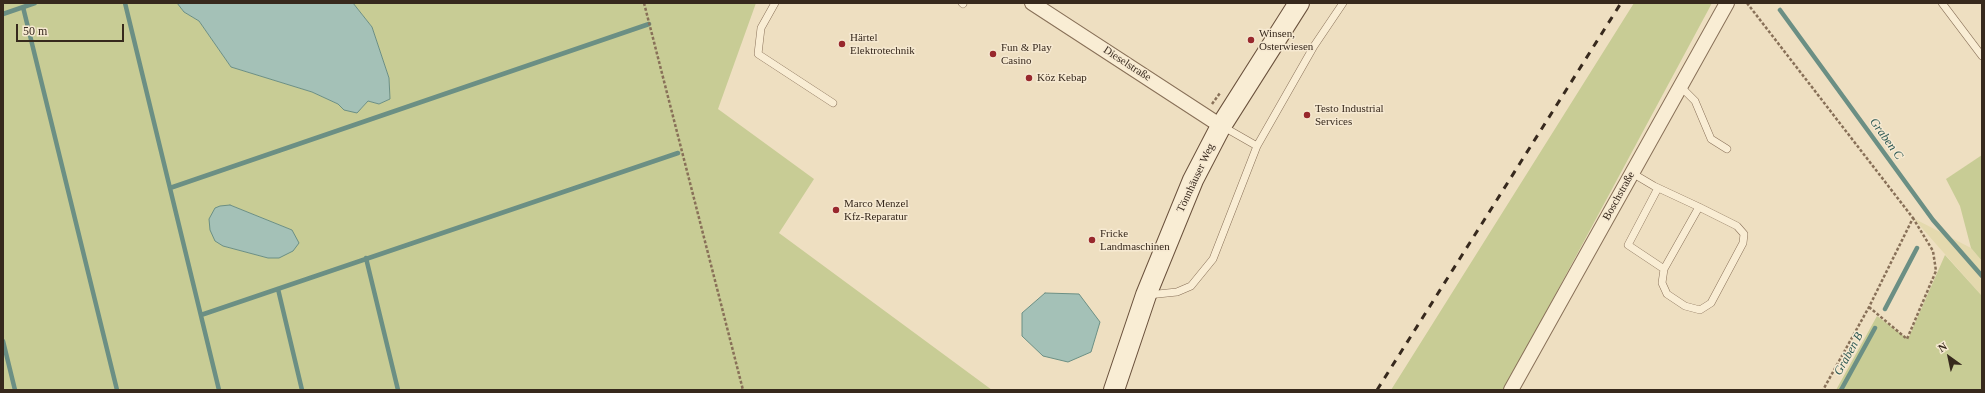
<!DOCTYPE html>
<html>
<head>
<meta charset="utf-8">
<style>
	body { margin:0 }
	#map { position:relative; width:1985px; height:393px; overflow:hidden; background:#eedfc1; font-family:"Times New Roman",serif }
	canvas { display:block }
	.frame { position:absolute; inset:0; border:4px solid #37291d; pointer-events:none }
	.north { position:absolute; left:1929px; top:337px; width:40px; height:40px; -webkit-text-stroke:3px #f6e9d1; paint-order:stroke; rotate:327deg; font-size:11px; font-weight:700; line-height:16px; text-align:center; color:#37291d }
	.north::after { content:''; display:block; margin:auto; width:14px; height:18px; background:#37291d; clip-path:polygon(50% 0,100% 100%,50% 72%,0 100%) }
	.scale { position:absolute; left:16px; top:24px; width:108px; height:18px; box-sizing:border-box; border:2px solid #37291d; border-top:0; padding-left:5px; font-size:12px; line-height:14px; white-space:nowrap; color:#37291d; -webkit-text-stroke:3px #f6e9d1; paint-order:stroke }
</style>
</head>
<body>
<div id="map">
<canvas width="1985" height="393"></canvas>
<div class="frame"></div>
<div class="north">N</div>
<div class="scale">50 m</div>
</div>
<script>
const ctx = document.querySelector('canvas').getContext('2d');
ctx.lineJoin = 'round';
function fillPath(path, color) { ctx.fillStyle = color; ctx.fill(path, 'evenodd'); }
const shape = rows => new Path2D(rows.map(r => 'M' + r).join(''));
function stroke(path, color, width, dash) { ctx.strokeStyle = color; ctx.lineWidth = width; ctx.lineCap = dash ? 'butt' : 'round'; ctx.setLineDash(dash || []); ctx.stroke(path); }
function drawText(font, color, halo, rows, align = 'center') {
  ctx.font = font + ' "Times New Roman",serif'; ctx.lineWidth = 3; ctx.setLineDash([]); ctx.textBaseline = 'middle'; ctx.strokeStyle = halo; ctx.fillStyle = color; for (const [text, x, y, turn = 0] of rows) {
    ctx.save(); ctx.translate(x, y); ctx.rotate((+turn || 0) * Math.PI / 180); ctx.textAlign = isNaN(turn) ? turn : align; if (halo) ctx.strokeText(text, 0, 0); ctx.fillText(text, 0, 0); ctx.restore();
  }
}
const farmland = shape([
	[1913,218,1971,248,1982,261,1982,296]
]);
const green = shape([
	[3,3,177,3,184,12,199,21,231,67,312,92,338,104,344,110,361,109,368,101,379,104,390,99,389,78,372,27,353,3,756,3,718,109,814,179,779,233,992,390,3,390],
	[230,205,292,230,268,258,223,246],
	[1634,3,1712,3,1504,390,1391,390],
	[1982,155,1982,261,1971,248,1960,206,1946,179],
	[1945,255,1982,296,1982,390,1836,390,1877,316,1908,339]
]);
const water = shape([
	[177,3,353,3,372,27,389,78,390,99,379,104,368,101,357,113,344,110,338,104,312,92,231,67,199,21,184,12,177,3],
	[230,205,292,230,299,243,293,251,279,258,268,258,223,246,215,241,210,230,209,219,215,208,220,206,230,205],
	[1045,293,1079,294,1100,322,1091,352,1068,362,1043,356,1022,336,1022,313,1045,293]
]);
const stream = shape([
	[125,3,219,390],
	[23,7,117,390],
	[1780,10,1933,220,1982,276],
	[3,14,35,3],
	[170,188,649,24],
	[366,258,398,390],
	[278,289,302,390],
	[1885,309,1917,248],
	[201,315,678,153],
	[3,341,15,390],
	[1841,390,1875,328]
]);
const path = shape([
	[644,3,743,390],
	[1747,3,1913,218,1869,307,1823,390],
	[1212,104,1220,93],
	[1869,307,1907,339,1936,271,1933,251,1913,218]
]);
const service = shape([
	[775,3,761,28,758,54,833,103],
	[962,3,963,4],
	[1942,3,1982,56],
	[1680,86,1695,101,1711,139,1727,149],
	[1222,126,1257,146,1314,46,1343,3],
	[1632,173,1654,186,1699,207,1737,226,1744,234,1743,243,1711,303,1700,310,1685,306,1667,294,1662,283,1664,269,1699,207],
	[1658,188,1628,245,1664,269],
	[1148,295,1177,292,1191,286,1213,259,1257,146]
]);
const minor = shape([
	[1032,3,1221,126],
	[1511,390,1727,3]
]);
const secondary = shape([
	[1114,390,1146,295,1193,180,1221,126,1299,3]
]);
const rail = shape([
	[1377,390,1621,3]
]);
const markers = [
	[1251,40,4,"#98282d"],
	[842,44,4,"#98282d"],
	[993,54,4,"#98282d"],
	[1029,78,4,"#98282d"],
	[1307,115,4,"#98282d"],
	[836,210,4,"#98282d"],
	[1092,240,4,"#98282d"]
];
const poiNames = [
	["Winsen,",1259,34],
	["Osterwiesen",1259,47],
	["Härtel",850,38],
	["Elektrotechnik",850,51],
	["Fun & Play",1001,48],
	["Casino",1001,61],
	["Köz Kebap",1037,78],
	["Testo Industrial",1315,109],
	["Services",1315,122],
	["Marco Menzel",844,204],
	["Kfz-Reparatur",844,217],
	["Fricke",1100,234],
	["Landmaschinen",1100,247]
];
const streetNames = [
	["Dieselstraße",1127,64,33],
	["Tönnhäuser Weg",1196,178,-65],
	["Boschstraße",1619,196,-61]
];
const waterNames = [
	["Graben C",1886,139,54],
	["Graben B",1849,354,-61]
];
fillPath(farmland, '#e4d9ae');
fillPath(green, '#c8cc95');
fillPath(water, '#a4c1b7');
stroke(water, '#6b8f84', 1);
stroke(stream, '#6b8f84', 4.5);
stroke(service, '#887058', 8);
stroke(minor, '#887058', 16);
stroke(secondary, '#6a513c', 22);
stroke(path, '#887058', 2.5, [3, 2]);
stroke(service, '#f9edd4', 7);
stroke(minor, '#f9edd4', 14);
stroke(secondary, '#f9edd4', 20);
stroke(rail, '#37291d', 3, [7, 7]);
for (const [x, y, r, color] of markers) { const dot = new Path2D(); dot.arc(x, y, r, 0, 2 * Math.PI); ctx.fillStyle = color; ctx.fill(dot); stroke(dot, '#f6e9d1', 1.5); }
drawText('11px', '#37291d', '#f6e9d1', poiNames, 'left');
drawText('11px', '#37291d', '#f6e9d1', streetNames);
drawText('italic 12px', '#2c5853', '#f6e9d1', waterNames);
</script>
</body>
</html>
